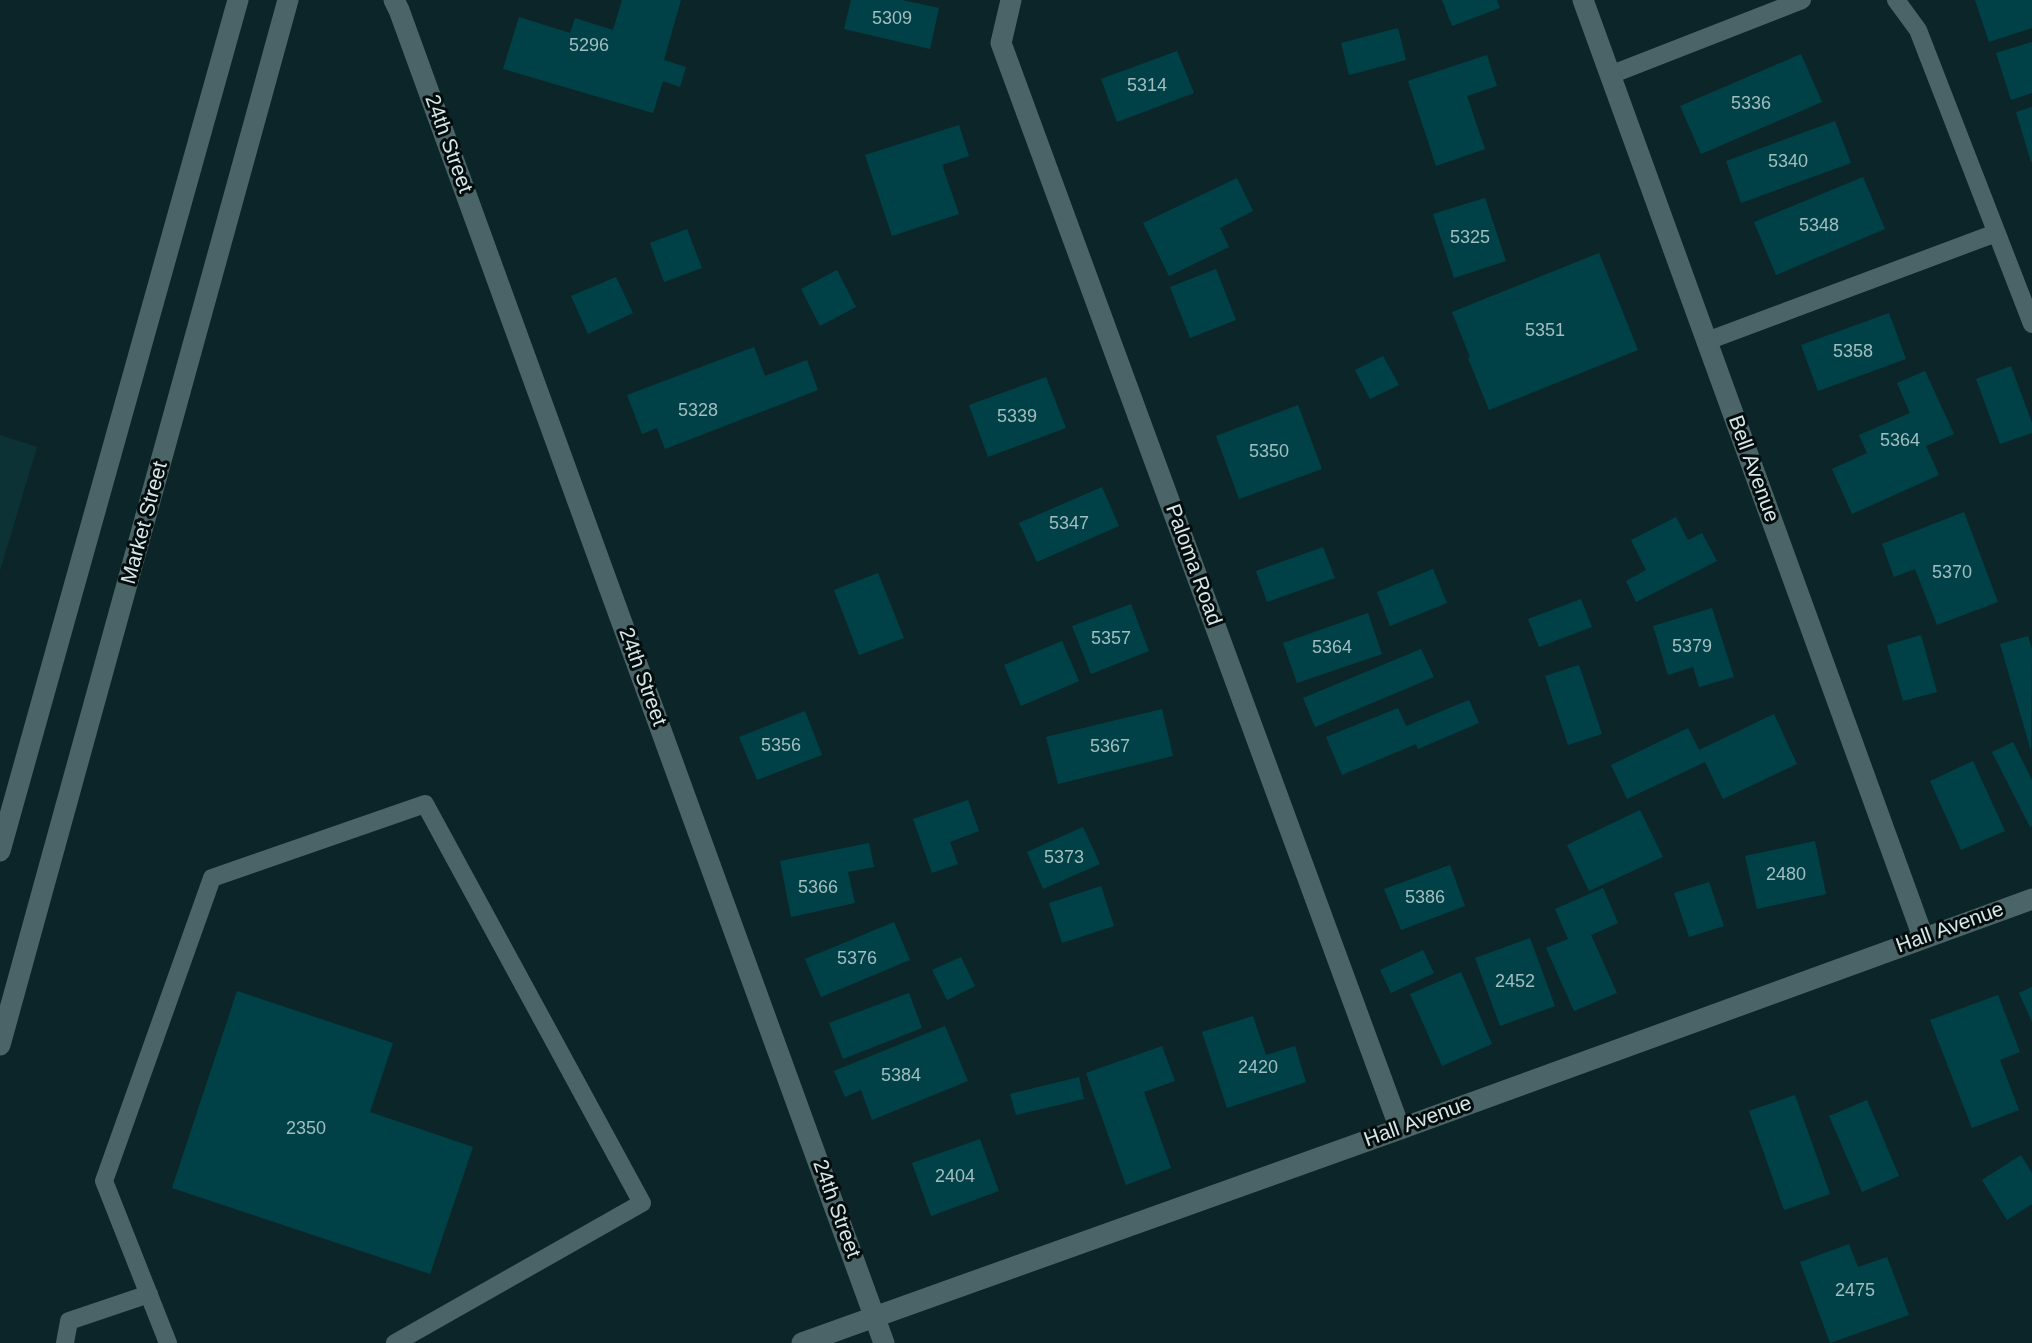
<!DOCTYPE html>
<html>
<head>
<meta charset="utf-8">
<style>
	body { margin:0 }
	canvas { display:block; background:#0c2528 }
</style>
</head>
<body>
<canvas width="2032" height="1343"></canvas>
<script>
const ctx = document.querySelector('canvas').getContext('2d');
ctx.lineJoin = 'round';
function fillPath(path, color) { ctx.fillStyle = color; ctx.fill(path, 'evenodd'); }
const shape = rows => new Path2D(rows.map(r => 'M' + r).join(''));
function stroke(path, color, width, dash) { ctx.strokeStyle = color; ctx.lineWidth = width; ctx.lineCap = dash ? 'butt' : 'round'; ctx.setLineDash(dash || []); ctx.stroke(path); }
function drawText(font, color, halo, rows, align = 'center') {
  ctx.font = font + ' Arial,sans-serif'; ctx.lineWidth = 6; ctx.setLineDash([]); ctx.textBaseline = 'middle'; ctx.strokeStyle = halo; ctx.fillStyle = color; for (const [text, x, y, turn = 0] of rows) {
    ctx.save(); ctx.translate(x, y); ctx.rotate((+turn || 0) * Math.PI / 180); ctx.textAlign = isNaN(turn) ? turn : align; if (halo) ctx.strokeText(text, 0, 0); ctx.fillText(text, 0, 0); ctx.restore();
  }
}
const built = shape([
	[0,435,37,447,0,571]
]);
const building = shape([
	[622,0,681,0,664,60,686,67,680,87,663,81,653,113,503,69,519,17,570,33,575,18,613,30],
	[851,0,902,0,939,8,930,49,844,29],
	[1442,0,1497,0,1500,8,1452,26],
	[1975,0,2032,0,2032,28,1989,42],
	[1398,28,1406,60,1349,75,1341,43],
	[2032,42,2032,93,2011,100,1996,53],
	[1177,51,1194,93,1117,122,1101,79],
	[1801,54,1822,102,1701,154,1680,106],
	[1487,55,1497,86,1467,96,1485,149,1436,166,1408,81],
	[2032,107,2032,162,2031,162,2016,112],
	[1835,121,1851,163,1741,203,1726,161],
	[959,125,969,156,942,165,959,214,892,236,865,155],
	[1863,177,1885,229,1776,275,1754,222],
	[1237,178,1253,211,1220,228,1229,247,1169,276,1143,223],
	[1485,198,1506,261,1454,278,1433,214],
	[687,229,702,268,664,282,650,243],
	[1599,253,1638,350,1489,410,1468,358,1470,357,1452,312],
	[1216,269,1236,320,1190,338,1170,287],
	[837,270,856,307,820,326,801,289],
	[616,277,633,313,588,334,571,296],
	[1889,313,1906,359,1818,391,1801,345],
	[754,347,765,376,807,360,818,390,665,449,657,428,642,434,627,395],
	[1383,356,1399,385,1370,399,1355,370],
	[2011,366,2032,423,2032,433,2000,444,1976,379],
	[1925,371,1954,434,1926,446,1939,475,1852,514,1832,469,1867,453,1859,435,1910,413,1897,383],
	[1046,377,1066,428,988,457,969,405],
	[1298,405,1322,469,1239,499,1216,436],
	[1102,487,1119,526,1037,562,1019,523],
	[1964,512,1998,602,1937,625,1915,569,1894,577,1882,544],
	[1676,517,1688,540,1702,533,1717,561,1636,602,1626,581,1646,570,1631,540],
	[1323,547,1335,578,1267,602,1256,571],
	[1433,569,1447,603,1390,626,1377,592],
	[878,573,904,638,859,655,834,590],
	[1581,599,1592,627,1539,647,1528,619],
	[1131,604,1149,651,1091,674,1072,626],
	[1712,608,1734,677,1699,687,1693,667,1668,675,1653,626],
	[1368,613,1382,654,1297,683,1283,643],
	[1921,635,1937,692,1903,701,1887,645],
	[2028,636,2032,649,2031,751,2000,644],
	[1062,641,1079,681,1021,706,1004,665],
	[1421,649,1434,677,1315,727,1303,698],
	[1579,665,1602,734,1568,745,1545,676],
	[1469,700,1479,723,1418,749,1416,744,1342,775,1326,737,1398,708,1406,726],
	[1162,709,1173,756,1058,784,1046,737],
	[805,711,822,755,757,780,739,737],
	[1774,714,1797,764,1723,799,1705,762,1627,799,1611,765,1688,728,1699,750],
	[2013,742,2032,780,2032,826,2030,827,1992,752],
	[1973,761,2005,831,1961,850,1930,781],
	[968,800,979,831,950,842,958,864,932,873,913,819],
	[1640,810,1663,857,1589,891,1567,845],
	[1083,827,1100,864,1043,889,1027,852],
	[1815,841,1826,894,1757,909,1745,856],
	[869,843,874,867,848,872,855,903,791,917,780,861],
	[1450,865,1465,906,1401,930,1384,889],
	[1709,882,1724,926,1689,937,1674,893],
	[1101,886,1114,926,1062,943,1049,903],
	[1603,888,1618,923,1591,935,1617,993,1574,1011,1546,948,1568,939,1555,909],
	[894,922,910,960,821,997,805,959],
	[1530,938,1555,1006,1500,1026,1475,958],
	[1423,950,1434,973,1391,993,1380,970],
	[961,957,975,986,947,1000,932,970],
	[1461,972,1492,1044,1442,1066,1410,994],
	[2032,987,2032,1022,2019,993],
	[237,991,393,1043,370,1112,473,1147,430,1274,172,1188],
	[909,993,922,1028,843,1059,829,1023],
	[1998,995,2020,1052,2000,1060,2019,1110,1972,1128,1930,1020],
	[1253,1016,1266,1055,1295,1046,1306,1082,1227,1108,1202,1032],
	[945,1026,968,1081,872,1120,861,1090,845,1097,834,1071],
	[1162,1046,1175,1081,1144,1092,1171,1168,1126,1185,1086,1073],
	[1079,1077,1084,1099,1016,1115,1010,1094],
	[1795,1095,1830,1194,1784,1210,1749,1111],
	[1867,1100,1899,1176,1862,1192,1829,1116],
	[980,1139,999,1191,931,1216,912,1163],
	[2021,1155,2032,1173,2032,1204,2007,1220,1982,1180],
	[1849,1244,1858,1267,1887,1257,1909,1315,1830,1343,1800,1262]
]);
const lane = shape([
	[1896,0,1918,30,2032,324],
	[1610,75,1802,0],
	[1707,341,1996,233],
	[65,1343,69,1321,149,1294],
	[168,1343,104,1181,212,878,425,804,642,1203,395,1343]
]);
const street = shape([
	[394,0,399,10,884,1343],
	[1011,0,1001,43,1400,1129],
	[1583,0,1923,937],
	[802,1343,1400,1129,2032,899]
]);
const secondary = shape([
	[0,851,238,0],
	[0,1045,288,0]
]);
const numberNames = [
	["5309",892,19],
	["5296",589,46],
	["5314",1147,86],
	["5336",1751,104],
	["5340",1788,162],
	["5348",1819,226],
	["5325",1470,238],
	["5351",1545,331],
	["5358",1853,352],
	["5328",698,411],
	["5339",1017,417],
	["5364",1900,441],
	["5350",1269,452],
	["5347",1069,524],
	["5370",1952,573],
	["5357",1111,639],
	["5379",1692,647],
	["5364",1332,648],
	["5356",781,746],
	["5367",1110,747],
	["5373",1064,858],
	["2480",1786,875],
	["5366",818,888],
	["5386",1425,898],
	["5376",857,959],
	["2452",1515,982],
	["2420",1258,1068],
	["5384",901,1076],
	["2350",306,1129],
	["2404",955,1177],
	["2475",1855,1291]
];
const streetNames = [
	["24th Street",448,144,70],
	["Bell Avenue",1753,469,70],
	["Market Street",145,523,-75],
	["Paloma Road",1193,565,70],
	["24th Street",642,677,70],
	["Hall Avenue",1950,928,-20],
	["Hall Avenue",1418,1122,-20],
	["24th Street",836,1209,70]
];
fillPath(built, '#0c3235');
fillPath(building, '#004147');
stroke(lane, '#4a6467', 18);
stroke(street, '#4a6467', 21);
stroke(secondary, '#4a6467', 21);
drawText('18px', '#a1bdbf', null, numberNames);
drawText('21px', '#d7e6e7', '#040d0e', streetNames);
</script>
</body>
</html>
